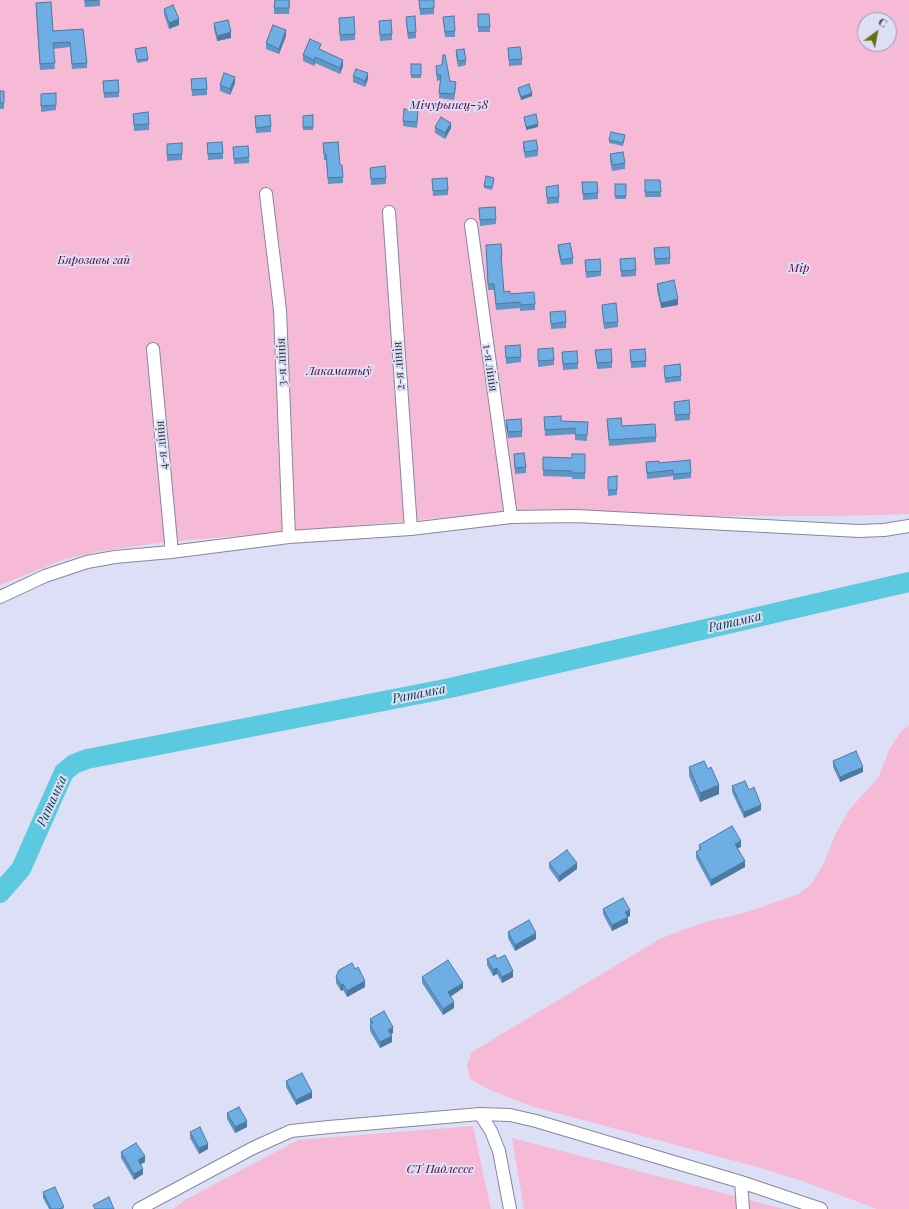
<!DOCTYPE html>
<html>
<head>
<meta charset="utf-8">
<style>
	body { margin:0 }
	#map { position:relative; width:909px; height:1209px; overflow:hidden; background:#dcdff5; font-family:"Playfair Display",serif }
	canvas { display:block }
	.north { position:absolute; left:857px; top:12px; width:40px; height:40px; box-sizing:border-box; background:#dcdff5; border:1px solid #989aab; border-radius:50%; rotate:32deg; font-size:11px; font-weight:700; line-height:16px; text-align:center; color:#31323b }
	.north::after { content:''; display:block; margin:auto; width:14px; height:18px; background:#6f6e0f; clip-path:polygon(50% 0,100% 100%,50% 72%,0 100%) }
</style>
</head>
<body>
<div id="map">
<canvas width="909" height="1209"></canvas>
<div class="north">С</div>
</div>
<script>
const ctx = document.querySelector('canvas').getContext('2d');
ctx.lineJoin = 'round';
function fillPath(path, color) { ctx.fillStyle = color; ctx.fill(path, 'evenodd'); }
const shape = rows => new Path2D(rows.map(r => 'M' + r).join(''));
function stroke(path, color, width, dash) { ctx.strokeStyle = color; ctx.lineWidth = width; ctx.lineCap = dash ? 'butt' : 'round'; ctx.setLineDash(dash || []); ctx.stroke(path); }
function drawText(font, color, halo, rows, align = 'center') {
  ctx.font = font + ' "Playfair Display",serif'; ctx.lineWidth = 4; ctx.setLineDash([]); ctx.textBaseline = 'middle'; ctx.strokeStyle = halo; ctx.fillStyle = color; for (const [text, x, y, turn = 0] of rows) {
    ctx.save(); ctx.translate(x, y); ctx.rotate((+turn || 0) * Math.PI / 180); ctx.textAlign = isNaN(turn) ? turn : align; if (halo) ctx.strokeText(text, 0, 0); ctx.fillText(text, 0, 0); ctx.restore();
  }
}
const green = shape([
	[0,0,909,0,909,514,836,516,704,516,509,512,166,542,101,551,65,559,0,585],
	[865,20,889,20,889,44,865,44],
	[909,725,909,1209,877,1209,805,1182,761,1168,531,1106,488,1089,470,1079,467,1065,472,1052,660,939,680,931,702,923,747,912,799,894,812,883,824,863,835,835,849,810,878,778,890,748,901,732],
	[473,1126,491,1209,173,1209,185,1200,298,1140],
	[512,1138,784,1209,524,1209]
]);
const river = shape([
	[0,893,21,869,64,772,74,764,87,759,450,688,909,582]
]);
const minor = shape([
	[266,194,280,310,289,537],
	[389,212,411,529],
	[471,225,511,517],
	[153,349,171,542,171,552],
	[0,597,45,576,87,562,115,557,171,552,289,537,411,529,511,517,576,516,859,531,884,530,909,526],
	[480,1114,491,1131,499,1151,510,1209],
	[741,1182,743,1209],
	[139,1209,253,1148,291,1131,329,1127,480,1114,510,1115,536,1121,741,1182,821,1209]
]);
const wall = shape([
	[84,0,100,0,100,6,85,7],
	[290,0,289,14,274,14,274,8],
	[419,0,434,0,434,14,420,15],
	[36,9,53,31,83,29,87,63,87,68,72,69,70,47,53,49,55,69,40,70],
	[164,9,179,25,169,29,164,14],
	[478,14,489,14,490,32,478,32],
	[406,17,416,32,416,38,408,39,406,23],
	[443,17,455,31,455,37,445,37],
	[339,18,355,34,355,40,340,41],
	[379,21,392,34,392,40,380,41],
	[214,23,231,38,217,41,214,29],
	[286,36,279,54,266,49,266,43],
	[508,48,522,59,522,65,509,66],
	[135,49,148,59,148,61,137,63],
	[321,50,343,66,340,74,315,63,314,66,303,61,303,55],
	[456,50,466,60,466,65,458,67,456,56],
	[411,64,421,64,421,78,411,78],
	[436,66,456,88,454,100,439,98,440,80,437,81,436,72],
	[353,76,368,79,365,87,353,82],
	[191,79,207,89,207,95,192,96],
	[103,81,119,92,119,97,104,98],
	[235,83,230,95,220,91,220,85],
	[518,88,532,96,521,100,518,91],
	[0,91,4,91,4,109,0,109],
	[41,94,56,105,56,110,41,112],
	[133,114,149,124,149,130,134,131],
	[313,115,313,130,303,130,303,116],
	[255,116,271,126,271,132,256,133],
	[418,116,417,128,403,126,403,121],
	[435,127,451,128,445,139,435,133],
	[625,137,623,146,609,143,609,140],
	[523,142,538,150,538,156,525,158,523,148],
	[207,143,223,153,223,159,208,160],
	[323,143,340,165,343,177,343,183,328,184,326,160,324,160],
	[167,144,182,154,182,160,167,161],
	[233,147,249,157,249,163,234,164],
	[610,154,625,163,625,169,612,171,610,160],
	[370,168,386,178,386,184,371,185],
	[432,179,448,190,448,195,433,196],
	[645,180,660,180,661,197,645,197],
	[494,181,492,190,484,188,484,186],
	[582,182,598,193,598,199,583,200],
	[615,184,626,184,626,199,615,199],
	[546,187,559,197,559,203,547,204],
	[479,208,496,219,496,224,480,226],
	[486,245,502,255,502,261,501,261,504,292,535,304,535,310,520,311,520,308,496,310,494,290,488,290],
	[558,245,573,258,573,264,561,265,558,251],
	[654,248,670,258,670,264,655,265],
	[620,259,636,270,636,276,621,277],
	[585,260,601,271,601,276,586,278],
	[657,284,678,305,661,308,657,290],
	[602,305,618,322,618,327,604,329,602,311],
	[550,312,566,322,566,328,551,329],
	[505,346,521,357,521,362,506,364],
	[538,349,554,360,554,365,538,367],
	[595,350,612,362,612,368,597,369],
	[630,350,646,361,646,367,631,368],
	[562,352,578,363,578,369,563,370],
	[664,366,681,376,681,381,665,383],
	[674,402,690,414,690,420,675,421],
	[544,417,561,421,588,422,587,441,575,440,575,434,545,436],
	[607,419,622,426,656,437,656,442,609,446],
	[506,420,522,431,522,437,508,438,506,426],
	[514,454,526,467,526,473,515,474],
	[585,454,585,479,572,479,572,477,543,476,543,457,572,458],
	[646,462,659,463,691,473,691,478,673,480,673,476,647,479],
	[617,476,617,495,608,496,608,477],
	[833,761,863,772,840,782,833,767],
	[689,767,708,769,719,794,700,802,689,776],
	[732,786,761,810,744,818,732,792],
	[699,845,741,847,738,848,745,867,711,886,696,858,696,852,699,850],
	[549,863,577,869,559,882,549,868],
	[603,909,630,916,628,917,628,923,612,931,603,914],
	[508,932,536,939,515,951,508,938],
	[487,959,513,977,502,983,497,974,493,976,487,965],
	[336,977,365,987,347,997,343,990,341,991,336,983],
	[422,977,463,988,450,997,454,1008,443,1015,422,983],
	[370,1019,393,1033,391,1034,392,1042,380,1048,370,1031],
	[286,1081,312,1098,296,1105,286,1087],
	[227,1113,247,1127,235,1133,227,1119],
	[190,1132,208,1149,199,1154,190,1138],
	[121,1152,145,1162,141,1164,143,1174,134,1180,121,1158],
	[43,1192,64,1209,49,1209,43,1198]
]);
const shadedWall = shape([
	[179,19,179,25,169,29,169,23],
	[286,30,286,36,279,54,279,49],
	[231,32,231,38,217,41,217,36],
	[315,57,315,63,314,66,314,60],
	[343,60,343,66,340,74,340,68],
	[368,73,368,79,365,87,365,81],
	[235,77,235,83,230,95,230,89],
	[532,93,532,96,521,100,521,97],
	[451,123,451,128,445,139,445,133],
	[538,124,538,127,526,130,526,127],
	[678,299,678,305,661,308,661,303],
	[863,767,863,772,840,782,840,777],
	[719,785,719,794,700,802,700,793],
	[761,805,761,810,744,818,744,812],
	[741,841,741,847,735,849,735,844],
	[745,861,745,867,711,886,711,880],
	[577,863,577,869,559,882,559,876],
	[630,910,630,916,625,918,625,912],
	[628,917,628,923,612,931,612,925],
	[536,933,536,939,515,951,515,945],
	[497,968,497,974,493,976,493,970],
	[513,971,513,977,502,983,502,977],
	[365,981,365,987,347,997,347,991],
	[463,983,463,988,448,998,448,992],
	[343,984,343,990,341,991,341,985],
	[454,1002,454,1008,443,1015,443,1009],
	[393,1027,393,1033,388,1036,388,1030],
	[392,1036,392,1042,380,1048,380,1042],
	[312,1092,312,1098,296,1105,296,1100],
	[247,1121,247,1127,235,1133,235,1127],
	[208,1144,208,1149,199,1154,199,1148],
	[145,1156,145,1162,138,1166,138,1160],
	[143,1169,143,1174,134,1180,134,1174]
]);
const building = shape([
	[85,0,99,0,85,1,85,0],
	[275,0,289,0,289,8,274,8,275,0],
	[419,0,434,0,434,8,420,9,419,0],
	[51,2,53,31,83,29,87,63,72,64,70,42,53,43,55,63,40,64,36,3,51,2],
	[173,5,179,19,169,23,164,9,173,5],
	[478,14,489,14,490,27,478,27,478,14],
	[415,16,416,32,408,33,406,17,415,16],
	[454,16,455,31,445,32,443,17,454,16],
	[354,17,355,34,340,35,339,18,354,17],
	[228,20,231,32,217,36,214,23,228,20],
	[391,20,392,34,380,35,379,21,391,20],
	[273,25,286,30,279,49,266,43,273,25],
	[310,39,321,44,319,49,343,60,340,68,315,57,314,60,303,55,310,39],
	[146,47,148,59,137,60,135,49,146,47],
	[520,47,522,59,509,60,508,48,520,47],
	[464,49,466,60,458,61,456,50,464,49],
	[443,55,445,55,450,81,456,82,454,94,439,93,441,75,437,75,436,66,442,65,443,55],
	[411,64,421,64,421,75,411,75,411,64],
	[356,69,368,73,365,81,353,76,356,69],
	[224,73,235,77,230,89,220,85,224,73],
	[206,78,207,89,192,90,191,79,206,78],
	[118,80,119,92,104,93,103,81,118,80],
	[529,84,532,93,521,97,518,88,529,84],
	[0,91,4,91,4,103,0,103,0,91],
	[56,93,56,105,41,106,41,94,56,93],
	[404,109,418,110,417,122,403,121,404,109],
	[148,112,149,124,134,125,133,114,148,112],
	[536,114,538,124,526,127,524,117,536,114],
	[270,115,271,126,256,128,255,116,270,115],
	[313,115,313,127,303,127,303,116,313,115],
	[441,117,451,123,445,133,435,127,441,117],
	[611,132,625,135,623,143,609,140,611,132],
	[536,140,538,150,525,152,523,142,536,140],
	[222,142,223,153,208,154,207,143,222,142],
	[338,142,340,165,342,165,343,177,328,178,326,154,324,154,323,143,338,142],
	[182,143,182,154,167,155,167,144,182,143],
	[248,146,249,157,234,159,233,147,248,146],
	[623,152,625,163,612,165,610,154,623,152],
	[385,166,386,178,371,179,370,168,385,166],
	[486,176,494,178,492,187,484,186,486,176],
	[447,178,448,190,433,191,432,179,447,178],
	[645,180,660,180,661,192,645,192,645,180],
	[582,182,597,182,598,193,583,194,582,182],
	[615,184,626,184,626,196,615,196,615,184],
	[558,185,559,197,547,198,546,187,558,185],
	[495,207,496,219,480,220,479,208,495,207],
	[570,243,573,258,561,260,558,245,570,243],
	[501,244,502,255,501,256,504,292,510,291,510,294,534,292,535,304,520,305,520,302,496,304,494,284,488,284,486,245,501,244],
	[669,247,670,258,655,259,654,248,669,247],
	[635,258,636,270,621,271,620,259,635,258],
	[600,259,601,271,586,272,585,260,600,259],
	[674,280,678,299,661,303,657,284,674,280],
	[616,303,618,322,604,323,602,305,616,303],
	[565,311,566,322,551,324,550,312,565,311],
	[520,345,521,357,506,358,505,346,520,345],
	[553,348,554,360,538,361,538,349,553,348],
	[611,349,612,362,597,363,595,350,611,349],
	[645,349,646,361,631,362,630,350,645,349],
	[577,351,578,363,563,364,562,352,577,351],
	[680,364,681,376,665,378,664,366,680,364],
	[689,400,690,414,675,415,674,402,689,400],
	[561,416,561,421,588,422,587,435,575,435,575,428,545,430,544,417,561,416],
	[621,418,622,426,655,424,656,437,609,440,607,419,621,418],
	[521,419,522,431,508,432,506,420,521,419],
	[524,453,526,467,515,468,514,454,524,453],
	[572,454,585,454,585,473,572,473,572,471,543,470,543,457,572,458,572,454],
	[690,460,691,473,673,474,673,470,647,473,646,462,659,461,659,463,690,460],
	[617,476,617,490,608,490,608,477,617,476],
	[856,751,863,767,840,777,833,761,856,751],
	[704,761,708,769,711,767,719,785,700,793,689,767,704,761],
	[745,781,749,790,754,787,761,805,744,812,732,786,745,781],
	[732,826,741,841,735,844,745,861,711,880,696,852,701,849,699,845,732,826],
	[567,850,577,863,559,876,549,863,567,850],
	[623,898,630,910,625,912,628,917,612,925,603,909,623,898],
	[529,920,536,933,515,945,508,932,529,920],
	[495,955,497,959,505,955,513,971,502,977,497,968,493,970,487,959,495,955],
	[448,960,463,983,448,992,454,1002,443,1009,422,977,448,960],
	[352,963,355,969,358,967,365,981,347,991,343,984,341,985,336,977,339,970,352,963],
	[384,1011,393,1027,388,1030,392,1036,380,1042,370,1025,373,1023,370,1019,384,1011],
	[302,1073,312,1092,296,1100,286,1081,302,1073],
	[239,1107,247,1121,235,1127,227,1113,239,1107],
	[200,1127,208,1144,199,1148,190,1132,200,1127],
	[136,1143,145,1156,138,1160,143,1169,134,1174,121,1152,136,1143],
	[55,1187,64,1207,59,1209,51,1209,43,1192,55,1187],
	[109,1197,114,1209,95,1209,93,1205,109,1197]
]);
const parkNames = [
	["Мічурынец-58",449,105],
	["Бярозавы гай",94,260],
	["Мір",799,268],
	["Лакаматыў",339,371],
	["СТ Падлессе",440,1169]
];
const streetNames = [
	["3-я лінія",282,362,-92],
	["2-я лінія",399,366,-94],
	["1-я лінія",490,368,82],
	["4-я лінія",162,445,-95]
];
const waterNames = [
	["Ратамка",735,622,-13],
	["Ратамка",419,694,-11],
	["Ратамка",52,801,-65]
];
fillPath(green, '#f6bad6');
stroke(river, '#5bc9df', 20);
stroke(minor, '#85879c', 14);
stroke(minor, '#fff', 12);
fillPath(wall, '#5f96c5');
fillPath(shadedWall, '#4d7aa0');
fillPath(building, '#6eaee5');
stroke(building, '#4d7aa0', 1);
drawText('italic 12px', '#5f003d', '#dcdff5', parkNames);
drawText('12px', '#31323b', '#dcdff5', streetNames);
drawText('italic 13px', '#0d4049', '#dcdff5', waterNames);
</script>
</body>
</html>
